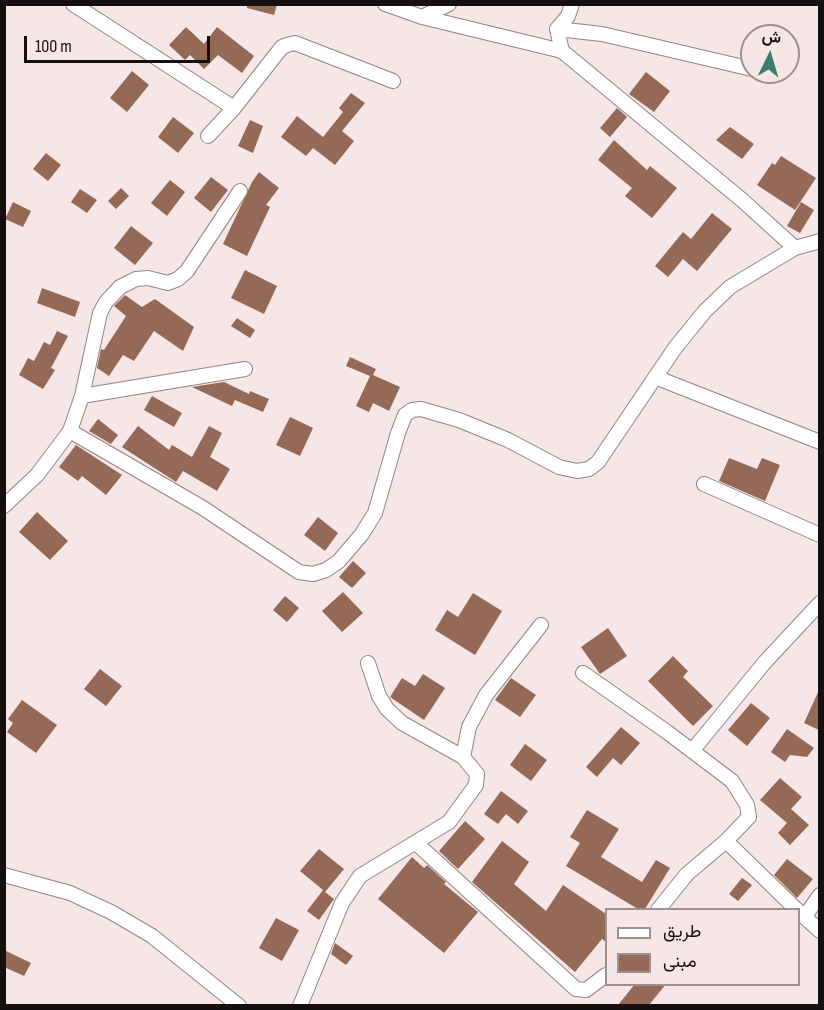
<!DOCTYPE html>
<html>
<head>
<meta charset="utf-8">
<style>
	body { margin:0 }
	#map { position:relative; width:824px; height:1010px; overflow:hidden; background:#f7e6e7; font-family:"Sofia Sans Condensed",Vazirmatn,sans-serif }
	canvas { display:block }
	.frame { position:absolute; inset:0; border:6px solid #150f10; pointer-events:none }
	.legend { position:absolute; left:605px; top:908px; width:195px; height:78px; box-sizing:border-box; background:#f7e6e7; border:2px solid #9d9091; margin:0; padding:8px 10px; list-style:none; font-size:18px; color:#150f10 }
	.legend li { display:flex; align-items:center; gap:12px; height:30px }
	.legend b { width:30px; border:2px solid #9d9091 }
	.north { position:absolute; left:740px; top:24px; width:60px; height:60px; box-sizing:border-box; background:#f7e6e7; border:2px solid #9d9091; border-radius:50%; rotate:5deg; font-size:16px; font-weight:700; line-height:24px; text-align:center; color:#150f10 }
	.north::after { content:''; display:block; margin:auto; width:21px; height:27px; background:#3a7c6d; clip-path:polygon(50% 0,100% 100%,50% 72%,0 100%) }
	.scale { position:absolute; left:24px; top:36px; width:186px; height:27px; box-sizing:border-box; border:3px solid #150f10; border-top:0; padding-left:8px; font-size:18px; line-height:21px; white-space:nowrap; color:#150f10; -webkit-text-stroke:4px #f7e6e7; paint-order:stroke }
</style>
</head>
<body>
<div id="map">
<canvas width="824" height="1010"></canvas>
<div class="frame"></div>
<ul class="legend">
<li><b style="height:8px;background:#fff"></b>طريق</li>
<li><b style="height:16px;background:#946956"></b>مبنى</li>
</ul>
<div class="north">ش</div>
<div class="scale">100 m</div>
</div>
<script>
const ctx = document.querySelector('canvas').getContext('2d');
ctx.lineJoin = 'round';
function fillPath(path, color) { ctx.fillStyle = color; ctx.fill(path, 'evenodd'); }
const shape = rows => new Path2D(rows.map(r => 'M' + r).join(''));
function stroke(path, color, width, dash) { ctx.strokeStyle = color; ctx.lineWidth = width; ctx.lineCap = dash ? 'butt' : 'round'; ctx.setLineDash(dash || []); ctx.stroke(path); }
const building = shape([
	[247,4,277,4,274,15,247,8],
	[186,27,204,44,217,27,254,56,242,73,218,55,204,69,190,55,185,60,169,45],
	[132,71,149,85,127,112,110,98],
	[646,72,670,91,654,112,629,94],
	[351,93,365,103,342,131,354,141,335,165,313,148,306,156,281,137,297,116,323,137,343,112,339,108],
	[617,108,627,117,610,137,600,128],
	[173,117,194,133,178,153,158,137],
	[250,120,263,126,253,153,238,146],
	[730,127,754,144,742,159,716,140],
	[614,140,647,170,650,166,677,188,652,218,625,196,632,188,598,160],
	[46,153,61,165,48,181,33,169],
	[781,156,816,178,795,210,757,185,772,163,775,165],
	[259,172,279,188,266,205,270,207,247,256,223,244,252,182],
	[211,177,228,190,211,212,194,198],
	[170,180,185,192,167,216,151,203],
	[121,188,129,196,116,209,108,201],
	[80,189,97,200,87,213,71,202],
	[13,202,31,211,23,227,5,219],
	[801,202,814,210,800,233,787,226],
	[712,213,732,229,697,271,683,259,668,277,655,266,683,232,691,239],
	[131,226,153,243,135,265,114,248],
	[245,270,277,286,264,314,231,298],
	[42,288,80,302,75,317,37,303],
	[125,295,142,307,155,299,194,327,183,351,154,331,134,361,123,355,109,376,97,368,101,349,104,350,126,316,114,306],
	[237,318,255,330,250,338,231,326],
	[57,331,68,336,51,368,55,370,43,389,19,375,28,358,34,361,44,342,50,345],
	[350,357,376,369,373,375,400,387,389,411,373,403,369,412,356,406,370,376,346,366],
	[224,382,249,394,250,391,269,399,263,412,235,400,232,406,192,387],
	[152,396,182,413,174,427,144,410],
	[290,417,313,428,300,456,276,445],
	[98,419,118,435,111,444,89,431],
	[138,426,169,450,172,445,192,457,209,426,222,433,210,457,230,469,217,491,183,471,176,482,122,447],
	[76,445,122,475,106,495,82,476,78,481,59,467],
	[729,458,757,469,762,458,780,465,765,501,719,481],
	[37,512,68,541,50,560,19,532],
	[318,517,338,533,325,551,304,535],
	[353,561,366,573,352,588,339,577],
	[343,592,363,613,342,632,322,611],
	[473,593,502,611,475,655,435,630,447,610,458,617],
	[285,596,299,608,287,622,273,610],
	[608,628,627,656,600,674,581,647],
	[673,656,688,671,683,677,713,706,693,726,648,681],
	[100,669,122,686,106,706,84,689],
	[423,674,445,688,424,720,390,697,402,678,415,686],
	[511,678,536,695,520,717,495,700],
	[819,690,819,730,804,723],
	[22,700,57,725,36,753,7,732,13,723,8,719],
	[751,703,770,718,747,746,728,730],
	[621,727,640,743,621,765,613,758,597,777,586,767],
	[787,729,814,748,807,757,790,755,785,762,771,752],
	[525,744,547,760,531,781,510,765],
	[780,778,802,797,791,809,809,825,790,845,778,833,787,823,760,800],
	[501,791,528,811,518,824,506,814,498,824,484,814],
	[587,810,619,829,601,857,642,882,656,860,670,868,645,909,638,909,566,866,580,843,570,837],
	[465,821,485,839,458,869,439,851],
	[502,841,529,862,514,884,546,911,563,885,606,914,606,942,602,939,575,972,472,882],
	[319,849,344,869,325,892,334,899,319,920,307,911,323,890,300,871],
	[412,857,424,868,427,865,446,882,444,884,478,912,444,953,378,899],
	[787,859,813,879,797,898,774,875],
	[742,878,752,885,738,901,729,894],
	[276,918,299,930,282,961,259,948],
	[335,943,353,956,346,965,331,954],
	[4,950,31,963,24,976,4,967],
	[635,984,666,984,649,1005,618,1005]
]);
const minor = shape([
	[73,4,234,108],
	[385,4,422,17,449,4],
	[572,4,568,16,557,29,562,51,742,200,795,248],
	[422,17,562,51],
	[557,29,602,34,752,69],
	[208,136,234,108,282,47,287,45,295,43,393,81],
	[655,377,820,442],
	[82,396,245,369],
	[70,431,203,508,299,572,313,574,326,570,339,561,362,534,375,513,398,433,405,415,412,410,421,409,459,420,508,440,559,467,577,471,589,469,598,462,675,348,705,311,730,287,795,248,820,241],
	[704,484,820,535],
	[4,506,37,475,70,431,82,396,100,313,106,302,120,287,136,279,148,278,168,283,178,279,187,271,240,191],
	[583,673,667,732,732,781,747,805,749,817,726,841,687,874,658,910],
	[692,751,765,662,820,603],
	[463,757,469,727,486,695,541,625],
	[726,841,797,910],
	[416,843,576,989,586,990,606,975],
	[4,875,70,893,111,912,152,936,239,1006],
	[798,911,820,931],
	[805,916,820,895],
	[300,1006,342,903,360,876,449,822,476,785,477,774,463,757,402,723,387,709,379,696,368,663]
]);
fillPath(building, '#946956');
stroke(minor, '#938384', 16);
stroke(minor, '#fff', 14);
</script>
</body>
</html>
